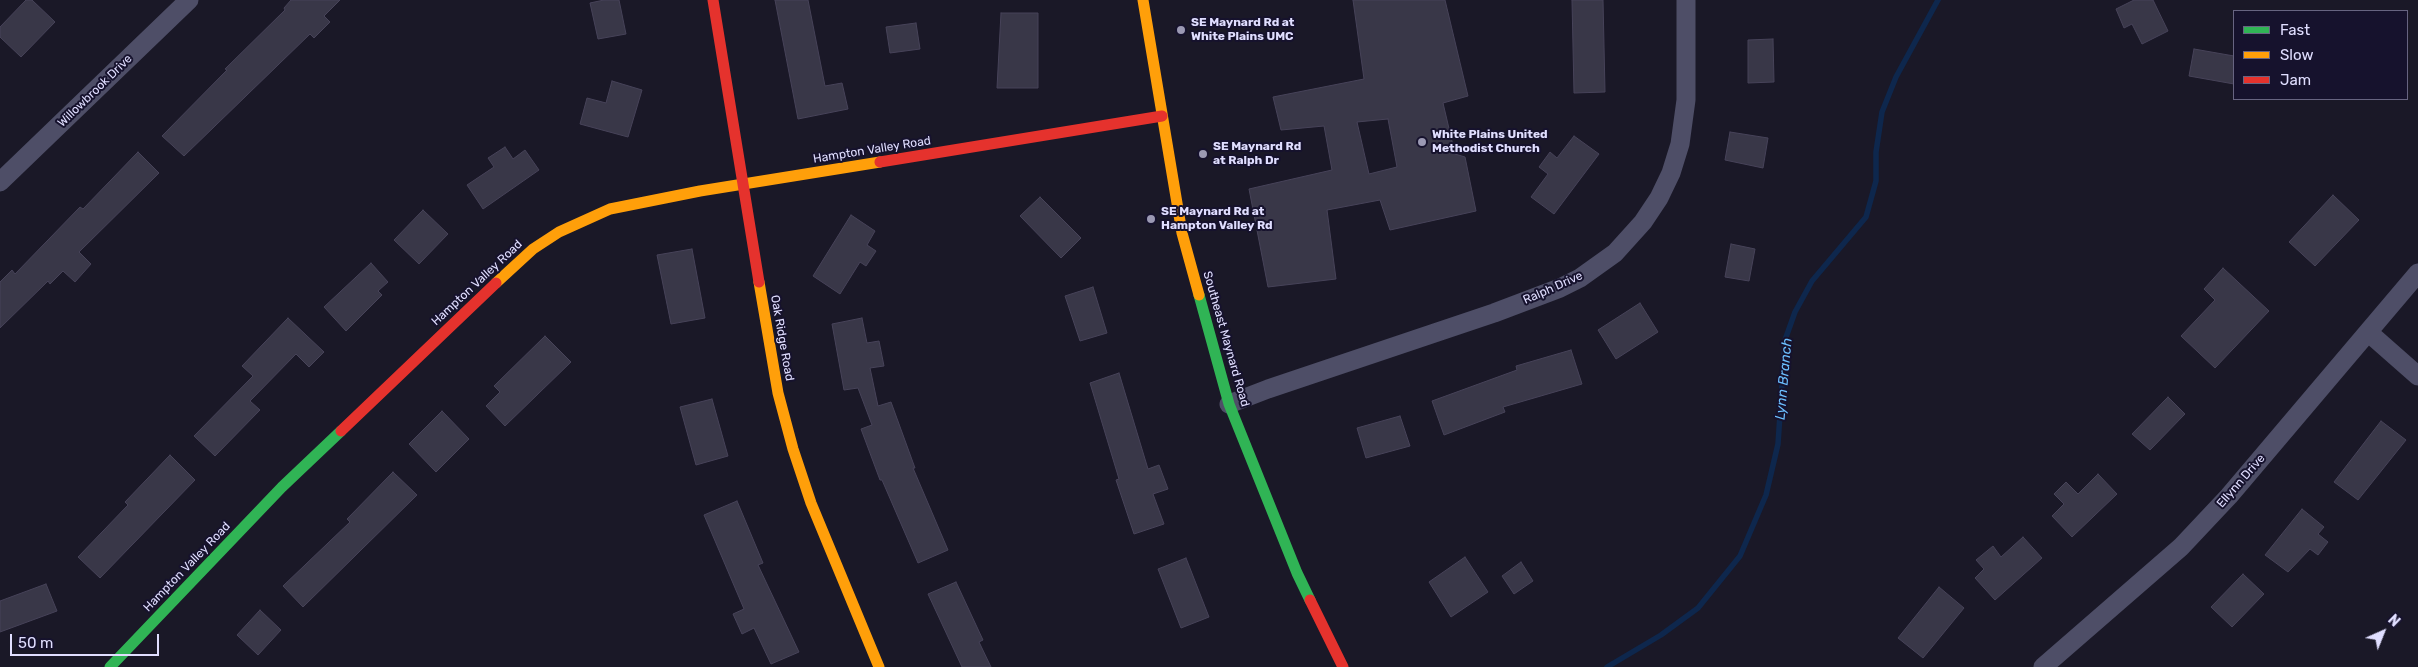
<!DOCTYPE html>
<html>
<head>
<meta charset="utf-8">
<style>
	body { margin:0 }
	#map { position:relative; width:2418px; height:667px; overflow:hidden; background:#1a1827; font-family:Rubik,sans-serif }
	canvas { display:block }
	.legend { position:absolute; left:2233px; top:10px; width:175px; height:90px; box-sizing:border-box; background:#16122d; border:1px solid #676481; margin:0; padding:6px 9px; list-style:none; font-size:15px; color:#e0deff }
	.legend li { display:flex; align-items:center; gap:10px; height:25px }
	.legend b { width:25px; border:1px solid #676481 }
	.north { position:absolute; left:2358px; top:607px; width:50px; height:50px; -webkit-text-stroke:4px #16122d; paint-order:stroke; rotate:44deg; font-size:14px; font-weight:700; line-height:20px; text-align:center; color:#e0deff }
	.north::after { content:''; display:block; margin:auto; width:18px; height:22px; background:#e0deff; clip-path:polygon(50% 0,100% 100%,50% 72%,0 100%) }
	.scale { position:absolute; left:10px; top:634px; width:149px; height:22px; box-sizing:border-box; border:2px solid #e0deff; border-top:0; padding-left:6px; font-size:15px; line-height:18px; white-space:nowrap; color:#e0deff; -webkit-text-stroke:4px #16122d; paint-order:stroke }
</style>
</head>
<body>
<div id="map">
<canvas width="2418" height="667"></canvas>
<ul class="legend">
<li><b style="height:6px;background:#30b455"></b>Fast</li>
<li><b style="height:6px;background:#ff9f0a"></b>Slow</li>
<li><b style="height:6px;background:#e5322d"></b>Jam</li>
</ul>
<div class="north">N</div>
<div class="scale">50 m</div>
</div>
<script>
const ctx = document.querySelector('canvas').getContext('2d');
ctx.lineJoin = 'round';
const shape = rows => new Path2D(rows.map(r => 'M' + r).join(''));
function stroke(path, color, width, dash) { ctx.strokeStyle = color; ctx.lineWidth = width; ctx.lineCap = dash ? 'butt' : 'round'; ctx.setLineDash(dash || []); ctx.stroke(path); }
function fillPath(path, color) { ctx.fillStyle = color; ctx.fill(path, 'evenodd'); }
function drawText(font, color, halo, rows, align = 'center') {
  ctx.font = font + ' Rubik,sans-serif'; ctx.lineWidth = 4; ctx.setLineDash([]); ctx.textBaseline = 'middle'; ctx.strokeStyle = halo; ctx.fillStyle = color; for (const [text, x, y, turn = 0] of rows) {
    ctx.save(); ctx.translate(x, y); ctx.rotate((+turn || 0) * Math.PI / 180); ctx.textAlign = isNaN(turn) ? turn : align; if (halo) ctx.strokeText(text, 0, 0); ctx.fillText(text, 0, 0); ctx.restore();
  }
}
const stream = shape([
	[1607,667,1661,635,1698,608,1740,556,1766,495,1778,444,1785,340,1795,312,1812,281,1866,217,1876,181,1876,152,1882,112,1896,77,1938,0]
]);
const building = shape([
	[26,0,32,0,55,22,21,57,0,37,0,27,26,0],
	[291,0,340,0,324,16,330,22,314,38,310,34,184,156,162,136,227,70,225,69,285,10,284,8,291,0],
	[604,0,619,0,626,34,598,39,590,3,604,0],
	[775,0,808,0,825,86,842,83,848,109,798,119,775,0],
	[1353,0,1445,0,1468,96,1443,103,1455,154,1465,157,1476,211,1390,230,1380,200,1327,210,1336,279,1268,287,1249,189,1332,170,1324,126,1281,130,1273,97,1364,79,1353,0],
	[1388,119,1397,167,1369,174,1357,122,1388,119],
	[1572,0,1603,0,1605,92,1574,93,1572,0],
	[2134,0,2153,0,2168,31,2142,44,2132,24,2124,28,2116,9,2134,0],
	[1001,13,1038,13,1038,88,997,88,1001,13],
	[916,23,920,49,890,53,886,27,916,23],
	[1773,39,1774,82,1748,83,1748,40,1773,39],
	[2194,49,2234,56,2234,84,2189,76,2194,49],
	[612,81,642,90,628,137,580,124,587,98,606,103,612,81],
	[1730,132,1768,138,1763,168,1725,160,1730,132],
	[1574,136,1599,154,1554,214,1531,197,1548,174,1539,167,1550,152,1557,158,1574,136],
	[505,147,513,159,525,150,539,170,483,209,467,185,494,167,488,158,505,147],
	[138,152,159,173,79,252,91,264,75,282,63,271,50,284,48,281,0,328,0,282,12,270,15,274,80,207,83,209,138,152],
	[2333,195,2359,220,2315,266,2289,242,2333,195],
	[1040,197,1081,238,1061,258,1020,216,1040,197],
	[423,210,448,234,419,264,394,240,423,210],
	[851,215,875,231,867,245,876,251,866,266,860,262,840,294,813,276,851,215],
	[1731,244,1755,249,1749,281,1725,277,1731,244],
	[692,249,705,318,671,324,657,255,692,249],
	[371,263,388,282,378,291,382,295,346,331,324,307,371,263],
	[2223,268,2269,311,2215,368,2181,336,2215,300,2204,289,2223,268],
	[1093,287,1107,333,1080,341,1065,296,1093,287],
	[1640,303,1658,332,1616,359,1598,330,1640,303],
	[288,318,324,352,309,367,296,354,250,401,260,410,215,456,194,436,253,376,242,366,288,318],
	[862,318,867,343,879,341,884,366,870,368,878,406,891,402,915,468,913,468,948,550,918,563,882,480,880,480,861,429,872,425,858,388,844,390,832,324,862,318],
	[545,336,571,362,505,426,486,406,500,392,494,386,545,336],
	[1571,350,1582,384,1503,407,1505,412,1444,435,1432,401,1517,370,1516,366,1571,350],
	[1119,373,1148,469,1159,465,1168,489,1153,494,1164,524,1134,534,1116,480,1119,479,1090,383,1119,373],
	[2168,397,2185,414,2150,450,2132,434,2168,397],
	[712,399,728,456,696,465,680,407,712,399],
	[442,411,469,439,436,472,409,444,442,411],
	[1400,416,1410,446,1366,458,1357,428,1400,416],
	[2381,421,2406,440,2358,500,2334,482,2381,421],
	[170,455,195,480,100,578,78,557,128,505,125,502,170,455],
	[393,472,417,495,303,607,283,586,350,522,347,519,393,472],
	[2098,474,2117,494,2072,537,2052,516,2064,504,2054,494,2066,482,2078,494,2098,474],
	[737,501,763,563,758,565,799,652,771,664,754,628,742,634,733,614,744,609,704,515,737,501],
	[2302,509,2324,527,2318,534,2328,542,2318,555,2310,549,2288,572,2265,555,2302,509],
	[2023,537,2042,558,1995,600,1975,578,1984,569,1976,560,1993,546,2001,557,2023,537],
	[1465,557,1488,592,1451,617,1429,582,1465,557],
	[1186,558,1209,617,1181,628,1158,569,1186,558],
	[1521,562,1533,581,1514,594,1502,576,1521,562],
	[2243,574,2264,594,2232,627,2211,607,2243,574],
	[956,582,983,640,979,642,991,667,962,667,928,594,956,582],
	[46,584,57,611,0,632,0,601,46,584],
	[1939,587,1964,608,1923,658,1898,638,1939,587],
	[260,610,281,630,258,655,237,635,260,610]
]);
const street = shape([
	[0,182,189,0],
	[2368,332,2418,376],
	[1229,404,1268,389,1494,313,1560,288,1580,278,1615,253,1643,222,1659,198,1671,173,1680,144,1686,100,1686,0],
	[2043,667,2181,547,2229,496,2418,273]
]);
const fast = shape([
	[1199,295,1229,404,1297,573,1310,600],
	[110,667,282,487,341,431]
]);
const slow = shape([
	[1143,0,1182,233,1199,295],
	[759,282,778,393,793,449,811,503,879,667],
	[496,283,533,249,559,232,610,209,700,191,880,162]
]);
const jam = shape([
	[713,0,759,282],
	[880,162,1162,116],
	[341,431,496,283],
	[1310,600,1343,667]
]);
const markers = [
	[1181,30,5,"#9b99b3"],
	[1422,142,5,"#9b99b3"],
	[1203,154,5,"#9b99b3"],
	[1151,219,5,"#9b99b3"]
];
const poiNames = [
	["SE Maynard Rd at",1191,23],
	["White Plains UMC",1191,37],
	["White Plains United",1432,135],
	["Methodist Church",1432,149],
	["SE Maynard Rd",1213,147],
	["at Ralph Dr",1213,161],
	["SE Maynard Rd at",1161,212],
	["Hampton Valley Rd",1161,226]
];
const streetNames = [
	["Willowbrook Drive",95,91,-44],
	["Hampton Valley Road",872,150,-9],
	["Hampton Valley Road",477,283,-43],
	["Ralph Drive",1553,288,-24],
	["Oak Ridge Road",782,338,80],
	["Southeast Maynard Road",1226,339,74],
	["Ellynn Drive",2241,481,-49],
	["Hampton Valley Road",187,567,-46]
];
const waterNames = [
	["Lynn Branch",1784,379,-85]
];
stroke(stream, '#0e274d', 5.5);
fillPath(building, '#393748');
stroke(building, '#474359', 1);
stroke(street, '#4e4e67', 19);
stroke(fast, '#30b455', 11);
stroke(slow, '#ff9f0a', 11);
stroke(jam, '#e5322d', 11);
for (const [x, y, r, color] of markers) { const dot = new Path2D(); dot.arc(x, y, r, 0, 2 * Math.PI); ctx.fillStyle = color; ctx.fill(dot); stroke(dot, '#16122d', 2); }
drawText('bold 12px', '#e0deff', '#16122d', poiNames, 'left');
drawText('12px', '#e0deff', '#16122d', streetNames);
drawText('italic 14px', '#6cbfff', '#16122d', waterNames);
</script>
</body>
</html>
